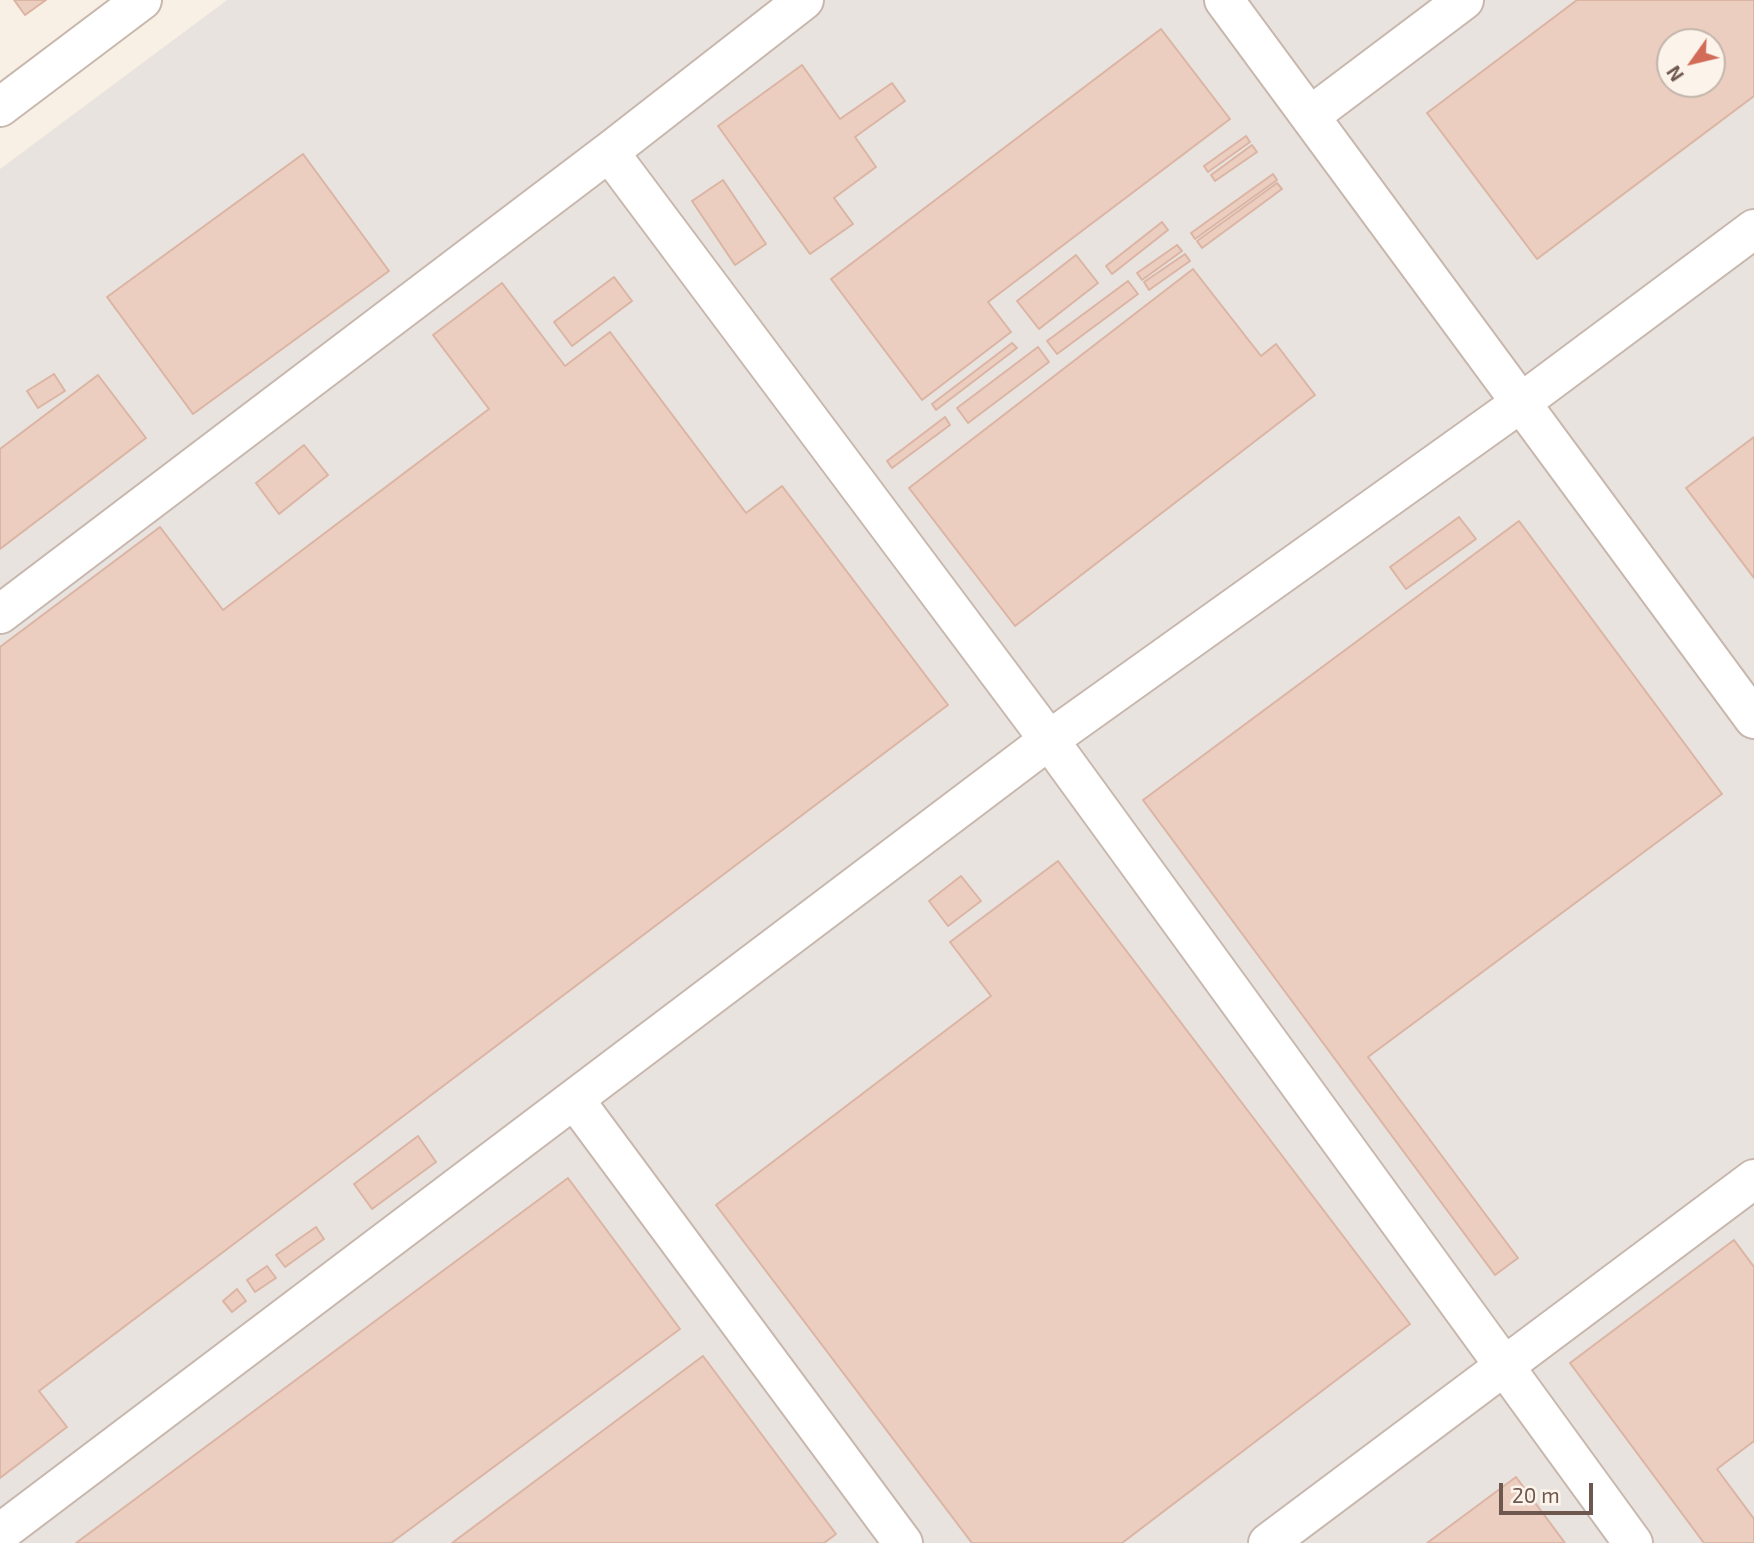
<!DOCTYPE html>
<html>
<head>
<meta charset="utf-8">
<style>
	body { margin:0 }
	#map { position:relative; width:1754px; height:1543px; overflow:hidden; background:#f9f0e5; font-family:"Exo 2",sans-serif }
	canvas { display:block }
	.north { position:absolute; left:1656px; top:28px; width:70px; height:70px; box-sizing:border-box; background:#fcf4ea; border:2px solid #c3b5ac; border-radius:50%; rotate:236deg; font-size:19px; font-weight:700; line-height:28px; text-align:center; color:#6e574e }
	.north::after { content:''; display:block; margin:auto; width:24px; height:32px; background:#d36b59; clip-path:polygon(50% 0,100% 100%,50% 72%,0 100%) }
	.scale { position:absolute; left:1499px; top:1483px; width:94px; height:32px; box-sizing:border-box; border:4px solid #6e574e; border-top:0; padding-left:9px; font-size:21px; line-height:24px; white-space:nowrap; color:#6e574e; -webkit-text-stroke:5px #fcf4ea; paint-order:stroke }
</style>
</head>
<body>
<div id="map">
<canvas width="1754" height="1543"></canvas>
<div class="north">N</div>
<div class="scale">20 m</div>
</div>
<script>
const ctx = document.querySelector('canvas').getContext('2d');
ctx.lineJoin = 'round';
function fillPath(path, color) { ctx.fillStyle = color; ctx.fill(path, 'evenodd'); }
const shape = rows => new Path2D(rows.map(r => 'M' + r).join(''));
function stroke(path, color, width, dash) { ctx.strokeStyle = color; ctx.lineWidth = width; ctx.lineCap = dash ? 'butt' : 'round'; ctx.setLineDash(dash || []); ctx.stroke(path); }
const industrial = shape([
	[227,0,1754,0,1754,1543,0,1543,0,169],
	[1670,42,1712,42,1712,84,1670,84]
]);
const building = shape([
	[14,0,46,0,25,15,14,0],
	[1577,0,1754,0,1754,96,1537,259,1427,113,1577,0],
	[1670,42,1712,42,1712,84,1670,84,1670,42],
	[1161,29,1230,119,988,302,1011,332,922,400,831,279,1161,29],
	[802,65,840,119,892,83,905,101,855,137,876,167,834,198,853,224,810,254,718,126,802,65],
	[1246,136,1250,142,1208,172,1204,166,1246,136],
	[1252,145,1257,152,1215,181,1211,175,1252,145],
	[303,154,389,271,193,414,107,297,303,154],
	[1273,174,1277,180,1195,239,1191,233,1273,174],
	[723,180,766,244,735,265,692,201,723,180],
	[1277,183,1282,189,1202,248,1197,241,1277,183],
	[1162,222,1168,230,1112,274,1106,266,1162,222],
	[1177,245,1182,251,1142,280,1137,273,1177,245],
	[1185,254,1190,261,1149,290,1144,282,1185,254],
	[1076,255,1098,283,1039,329,1017,301,1076,255],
	[1193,269,1261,356,1276,344,1315,395,1015,626,909,488,1193,269],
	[614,277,632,301,572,346,554,322,614,277],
	[1128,281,1138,294,1057,354,1047,341,1128,281],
	[502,283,565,366,610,332,746,513,782,486,948,705,39,1391,67,1427,0,1478,0,647,160,527,223,610,489,409,433,335,502,283],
	[1012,343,1017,348,936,410,932,404,1012,343],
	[1038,347,1049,362,968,423,957,408,1038,347],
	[54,374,65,391,38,408,27,391,54,374],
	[98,375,146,438,0,549,0,449,98,375],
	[945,417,950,425,892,468,887,461,945,417],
	[1754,437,1754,578,1686,488,1754,437],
	[304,445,328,475,279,514,256,483,304,445],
	[1459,517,1476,539,1406,589,1390,567,1459,517],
	[1519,521,1722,794,1368,1057,1518,1258,1495,1275,1143,800,1519,521],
	[1058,861,1410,1324,1122,1543,972,1543,716,1205,991,996,950,942,1058,861],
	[961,876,981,901,948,926,929,901,961,876],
	[418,1136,436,1162,372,1209,354,1184,418,1136],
	[568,1178,680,1329,391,1543,76,1543,568,1178],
	[316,1227,324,1239,285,1267,276,1255,316,1227],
	[1734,1240,1754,1267,1754,1441,1717,1469,1754,1519,1754,1543,1704,1543,1570,1363,1734,1240],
	[267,1266,276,1278,255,1292,247,1280,267,1266],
	[237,1289,246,1301,232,1312,223,1301,237,1289],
	[703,1356,836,1534,824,1543,452,1543,703,1356],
	[1516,1477,1565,1543,1427,1543,1516,1477]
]);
const minor = shape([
	[804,0,609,152,1049,740,1633,1543],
	[1224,0,1754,719],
	[0,107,142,0],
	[1310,116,1464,0],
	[0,614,609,152],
	[574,1099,903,1543],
	[0,1533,1049,740,1522,402,1754,229],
	[1268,1543,1754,1179]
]);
fillPath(industrial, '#e9e3df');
fillPath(building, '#ebcec0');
stroke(building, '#dbb4a3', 2);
stroke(minor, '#c8b7ad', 42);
stroke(minor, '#fff', 38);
</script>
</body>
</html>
